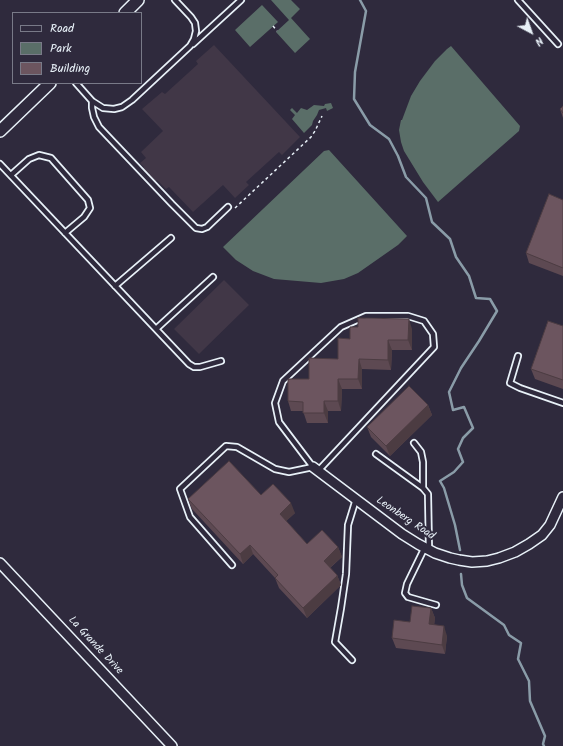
<!DOCTYPE html>
<html>
<head>
<meta charset="utf-8">
<style>
	body { margin:0 }
	#map { position:relative; width:563px; height:746px; overflow:hidden; background:#2f2a3d; font-family:Kalam,sans-serif }
	canvas { display:block }
	.legend { position:absolute; left:12px; top:12px; width:130px; height:72px; box-sizing:border-box; background:#2f2a3d; border:1px solid #797a88; margin:0; padding:5px 7px; list-style:none; font-size:12px; color:#e8f1f8 }
	.legend li { display:flex; align-items:center; gap:8px; height:20px }
	.legend b { width:20px; border:1px solid #797a88 }
	.north { position:absolute; left:511px; top:12px; width:40px; height:40px; -webkit-text-stroke:3px #2f2a3d; paint-order:stroke; rotate:139deg; font-size:11px; font-weight:700; line-height:16px; text-align:center; color:#e8f1f8 }
	.north::after { content:''; display:block; margin:auto; width:14px; height:18px; background:#e8f1f8; clip-path:polygon(50% 0,100% 100%,50% 72%,0 100%) }
</style>
</head>
<body>
<div id="map">
<canvas width="563" height="746"></canvas>
<ul class="legend">
<li><b style="height:5px;background:#2f2a3d"></b>Road</li>
<li><b style="height:11px;background:#5a6e68"></b>Park</li>
<li><b style="height:11px;background:#6c555f"></b>Building</li>
</ul>
<div class="north">N</div>
</div>
<script>
const ctx = document.querySelector('canvas').getContext('2d');
ctx.lineJoin = 'round';
function fillPath(path, color) { ctx.fillStyle = color; ctx.fill(path, 'evenodd'); }
const shape = rows => new Path2D(rows.map(r => 'M' + r).join(''));
function stroke(path, color, width, dash) { ctx.strokeStyle = color; ctx.lineWidth = width; ctx.lineCap = dash ? 'butt' : 'round'; ctx.setLineDash(dash || []); ctx.stroke(path); }
function drawText(font, color, halo, rows, align = 'center') {
  ctx.font = font + ' Kalam,sans-serif'; ctx.lineWidth = 4; ctx.setLineDash([]); ctx.textBaseline = 'middle'; ctx.strokeStyle = halo; ctx.fillStyle = color; for (const [text, x, y, turn = 0] of rows) {
    ctx.save(); ctx.translate(x, y); ctx.rotate((+turn || 0) * Math.PI / 180); ctx.textAlign = isNaN(turn) ? turn : align; if (halo) ctx.strokeText(text, 0, 0); ctx.fillText(text, 0, 0); ctx.restore();
  }
}
const built = shape([
	[214,45,300,137,282,155,279,152,246,182,249,185,235,198,223,185,193,212,169,187,166,189,157,180,155,182,142,169,144,167,140,163,146,158,141,152,163,131,142,109,162,92,165,94,198,64,196,61],
	[224,280,249,305,199,354,174,329]
]);
const green = shape([
	[271,0,291,0,300,9,291,18,310,39,295,53,276,32,289,20],
	[262,5,278,22,250,47,235,30],
	[451,46,520,126,519,131,438,202,423,182,404,151,401,142,399,130,401,120,402,120,411,96,420,81,435,61,447,49],
	[331,103,333,108,327,111,326,108,319,110,317,115,313,121,312,125,304,133,292,119,295,115,290,110,292,108,297,113,301,108,307,110,314,105,324,106,325,104],
	[329,150,407,236,398,245,358,273,344,279,321,283,274,279,253,271,236,260,223,247,324,151]
]);
const stream = shape([
	[360,0,366,11,355,72,354,99,370,125,389,139,398,156,406,177,426,198,432,222,450,239,456,257,469,276,476,298,490,299,497,311,479,341,461,368,449,392,453,410,464,407,473,428,463,438,458,449,463,462,454,472,440,481,444,488,455,525,460,550],
	[461,574,462,585,467,598,504,625,509,635,521,643,518,659,529,681,530,701,545,736,543,744,544,746]
]);
const path = shape([
	[273,26,277,31],
	[235,208,311,137,315,131,322,116]
]);
const service = shape([
	[518,0,558,44],
	[193,44,241,0],
	[76,83,92,101,103,108,114,109,122,107,132,100,190,46,194,39,196,31,195,23,191,17,175,0],
	[92,101,92,108,94,117,99,127,172,204,196,228,202,229,207,227,228,207],
	[0,164,189,364,194,367,200,367,221,361],
	[11,175,29,159,39,155,51,158,88,200,90,208,84,217,65,233],
	[115,286,171,238],
	[156,329,213,277],
	[518,356,510,383,520,388,563,403],
	[414,443,421,452,423,462,423,488],
	[376,454,423,488,428,494,429,549],
	[425,547,407,584,405,593,408,597,436,605],
	[232,565,190,517,180,489,226,446,237,447,275,469,289,472,313,467,279,422,275,403,283,381,341,327,366,316,408,316,424,321,433,334,434,347,318,471],
	[352,660,335,642,341,608,346,574,348,525,356,499]
]);
const minor = shape([
	[313,467,402,534,418,544,435,553,450,558,459,560,472,562,487,561,499,558,515,552,529,544,542,535,550,525,563,497],
	[0,563,172,746]
]);
const tertiary = shape([
	[125,13,138,0],
	[0,131,50,83]
]);
const wall = shape([
	[563,106,563,118,560,109],
	[563,200,563,276,529,263,526,253],
	[563,326,563,389,535,379,531,369],
	[412,329,412,350,392,350,391,370,362,369,362,389,342,389,341,411,328,411,328,423,307,423,303,411,291,411,288,401,309,379,338,359,350,339],
	[428,405,432,415,390,456,371,437,367,427],
	[261,495,295,513,286,521,307,544,338,547,342,557,330,568,337,575,341,585,340,586,307,618,279,588,275,578,253,554,243,564,192,509,188,499],
	[431,608,435,618,434,625,447,636,445,654,396,648,392,638,410,622]
]);
const shadedWall = shape([
	[409,319,412,329,412,350,408,340],
	[388,340,392,350,391,370,388,360],
	[359,359,362,369,362,389,358,379],
	[338,379,342,389,341,411,338,401],
	[324,401,328,411,328,423,324,413],
	[428,405,432,415,390,456,386,446],
	[291,503,295,513,283,524,280,514],
	[250,545,253,554,243,564,240,554],
	[338,547,342,557,327,570,324,561],
	[337,575,341,585,340,586,307,618,303,608],
	[431,608,435,618,433,634,429,624],
	[444,626,447,636,445,654,442,645]
]);
const building = shape([
	[563,106,563,113,560,109,563,106],
	[549,194,563,200,563,268,526,253,549,194],
	[358,318,409,319,408,340,388,340,388,360,359,359,358,379,338,379,338,401,324,401,324,413,303,413,303,402,288,401,288,379,309,379,309,358,338,359,338,338,350,339,350,327,358,327,358,318],
	[548,321,563,326,563,380,531,369,548,321],
	[409,386,428,405,386,446,367,427,409,386],
	[229,461,261,495,273,484,291,503,280,514,307,544,322,530,338,547,324,561,337,575,337,576,303,608,275,578,278,575,250,545,240,554,188,499,229,461],
	[412,606,431,608,429,624,444,626,442,645,392,638,394,620,410,622,412,606]
]);
const streetNames = [
	["Leonberg Road",405,519,34],
	["La Grande Drive",95,646,47]
];
fillPath(built, '#413747');
fillPath(green, '#5a6e68');
stroke(stream, '#8a9ca8', 2.5);
stroke(service, '#e8f1f8', 8);
stroke(minor, '#e8f1f8', 12);
stroke(tertiary, '#e8f1f8', 14);
stroke(path, '#e8f1f8', 1.5, [3, 3]);
stroke(service, '#2f2a3d', 4.5);
stroke(minor, '#2f2a3d', 9);
stroke(tertiary, '#2f2a3d', 11);
fillPath(wall, '#5d4952');
fillPath(shadedWall, '#4c3c42');
fillPath(building, '#6c555f');
stroke(building, '#4c3c42', 1);
drawText('11px', '#e8f1f8', '#2f2a3d', streetNames);
</script>
</body>
</html>
